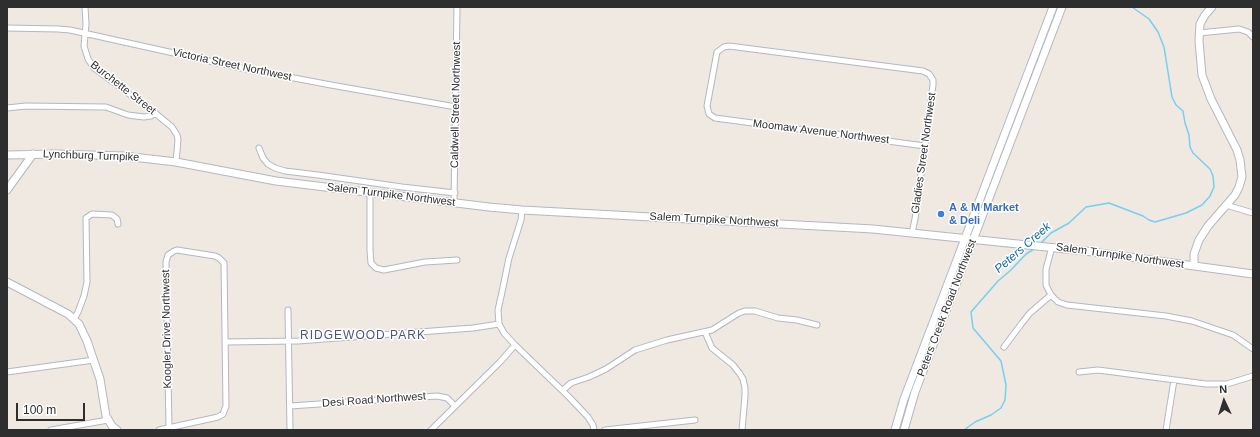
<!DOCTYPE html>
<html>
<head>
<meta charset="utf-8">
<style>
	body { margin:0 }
	#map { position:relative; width:1260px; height:437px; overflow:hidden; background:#efe9e1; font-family:Helvetica,sans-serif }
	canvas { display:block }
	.frame { position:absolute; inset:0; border:8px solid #2e2e2e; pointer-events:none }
	.north { position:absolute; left:1204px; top:381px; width:40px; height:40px; -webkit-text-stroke:3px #fff; paint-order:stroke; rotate:356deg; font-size:11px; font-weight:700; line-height:16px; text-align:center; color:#2e2e2e }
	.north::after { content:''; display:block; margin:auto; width:14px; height:18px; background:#2e2e2e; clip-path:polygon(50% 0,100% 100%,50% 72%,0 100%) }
	.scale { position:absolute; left:16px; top:403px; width:69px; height:18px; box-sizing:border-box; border:2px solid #2e2e2e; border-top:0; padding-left:5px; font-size:12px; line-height:14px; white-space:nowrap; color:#2e2e2e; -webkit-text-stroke:3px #fff; paint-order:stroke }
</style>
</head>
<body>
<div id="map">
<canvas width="1260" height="437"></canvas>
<div class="frame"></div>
<div class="north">N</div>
<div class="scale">100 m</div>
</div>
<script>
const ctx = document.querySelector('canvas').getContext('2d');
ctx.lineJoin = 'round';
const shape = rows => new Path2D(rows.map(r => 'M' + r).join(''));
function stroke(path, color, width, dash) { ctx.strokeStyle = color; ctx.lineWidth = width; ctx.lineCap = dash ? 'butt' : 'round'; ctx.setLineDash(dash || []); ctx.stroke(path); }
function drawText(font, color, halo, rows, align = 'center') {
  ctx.font = font + ' Helvetica,sans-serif'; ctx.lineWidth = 3; ctx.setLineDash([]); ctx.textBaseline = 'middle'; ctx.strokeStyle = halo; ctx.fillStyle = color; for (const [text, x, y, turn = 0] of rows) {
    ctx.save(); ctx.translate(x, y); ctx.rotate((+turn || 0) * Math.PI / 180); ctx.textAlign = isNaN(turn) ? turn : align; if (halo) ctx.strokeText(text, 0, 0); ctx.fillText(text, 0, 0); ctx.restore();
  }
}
const stream = shape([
	[1040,244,1051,233,1069,223,1086,207,1109,203,1143,216,1149,220,1155,222,1186,213,1202,205,1210,196,1214,187,1213,176,1210,169,1193,153,1190,147,1189,135,1185,123,1183,111,1176,105,1172,97,1164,47,1158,32,1149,19,1132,7],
	[964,430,975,422,991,415,1001,408,1005,400,1006,385,1001,361,973,328,971,312,998,281,1011,270,1026,254,1034,249]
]);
const street = shape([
	[85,7,86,24,84,46,88,59,94,68,155,113,172,127,177,135,178,140,176,162],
	[7,28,58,29,70,30,241,68,331,85,456,107],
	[1199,33,1239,29,1248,32,1253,37],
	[7,108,26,106,106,107,128,115,144,117,151,116,155,113],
	[259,148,263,158,268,164,275,168,285,171,318,175,402,187,455,193],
	[370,192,370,251,371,263,376,268,384,270,425,262,457,260],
	[454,202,457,7],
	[1226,205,1253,213],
	[522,210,521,220,509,258,502,292,498,310,499,324,504,333,515,345,568,396,588,417,593,425,594,430],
	[912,233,915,219,933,85,933,80,929,74,923,71,729,46,724,47,717,52,707,106,709,114,715,118,925,146],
	[1052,247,1046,269,1046,285,1051,295,1058,302,1067,305,1166,316,1192,321,1233,335,1253,349],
	[288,310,290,430],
	[74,319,78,312,84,296,87,282,86,218,92,214,112,215,117,219,118,224],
	[705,332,712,348,733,365,740,374,743,379,745,388,745,396,742,430],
	[226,342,298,341,473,328,499,324],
	[1004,347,1022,323,1030,313,1051,295],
	[7,372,94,360],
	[1079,372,1098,370,1206,384,1227,384,1253,376],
	[563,390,571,383,589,377,606,369,635,350,667,340,712,330,739,313,745,311,755,311,778,318,797,320,817,325],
	[290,406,437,396,447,398,455,406],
	[51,430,108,420],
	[159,430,218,417,223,414,226,406,224,263,219,258,215,256,177,250,174,251,168,255,166,262,169,428],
	[431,430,500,362,515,345],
	[605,430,695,420],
	[1166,430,1174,380]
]);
const secondary = shape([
	[7,155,55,154,124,156,176,162,276,181,489,207,522,210,873,229,1085,251,1253,274],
	[7,190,33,154],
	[1194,266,1194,254,1199,240,1208,226,1235,195,1239,187,1242,177,1240,160,1237,150,1211,99,1202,75,1199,41,1200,24,1205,15,1212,7],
	[7,282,68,314,79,324,87,341,100,379,106,416,112,426,117,430],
	[895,430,904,399,1053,7],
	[904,430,915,392,1062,7]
]);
const markers = [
	[941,214,4,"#3f7fe0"]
];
const streetNames = [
	["Victoria Street Northwest",232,65,12],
	["Burchette Street",123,88,38],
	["Caldwell Street Northwest",456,105,-89],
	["Moomaw Avenue Northwest",821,132,7],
	["Gladies Street Northwest",924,153,-82],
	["Lynchburg Turnpike",91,156,2],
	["Salem Turnpike Northwest",391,195,7],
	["Salem Turnpike Northwest",714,220,3],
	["Salem Turnpike Northwest",1120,256,8],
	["Peters Creek Road Northwest",947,308,-69],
	["Koogler Drive Northwest",167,329,-91],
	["Desi Road Northwest",374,400,-4]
];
const shopNames = [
	["A & M Market",949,208],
	["& Deli",949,221]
];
const waterNames = [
	["Peters Creek",1023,248,-41]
];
const neighbourhoodNames = [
	["RIDGEWOOD PARK",363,336]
];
stroke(stream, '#75cff0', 1.5);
stroke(street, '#b4b7c1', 7);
stroke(secondary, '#b4b7c1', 9);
stroke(street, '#fff', 5);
stroke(secondary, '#fff', 7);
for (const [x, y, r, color] of markers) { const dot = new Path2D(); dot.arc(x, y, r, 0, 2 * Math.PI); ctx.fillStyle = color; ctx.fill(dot); stroke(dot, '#fff', 1.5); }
drawText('11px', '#2e2e2e', '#fff', streetNames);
drawText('bold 11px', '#366cbe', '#fff', shopNames, 'left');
drawText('italic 12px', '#0d6fa3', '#fff', waterNames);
ctx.letterSpacing = '1px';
drawText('12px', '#4d5680', '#fff', neighbourhoodNames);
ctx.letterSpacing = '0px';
</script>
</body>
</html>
